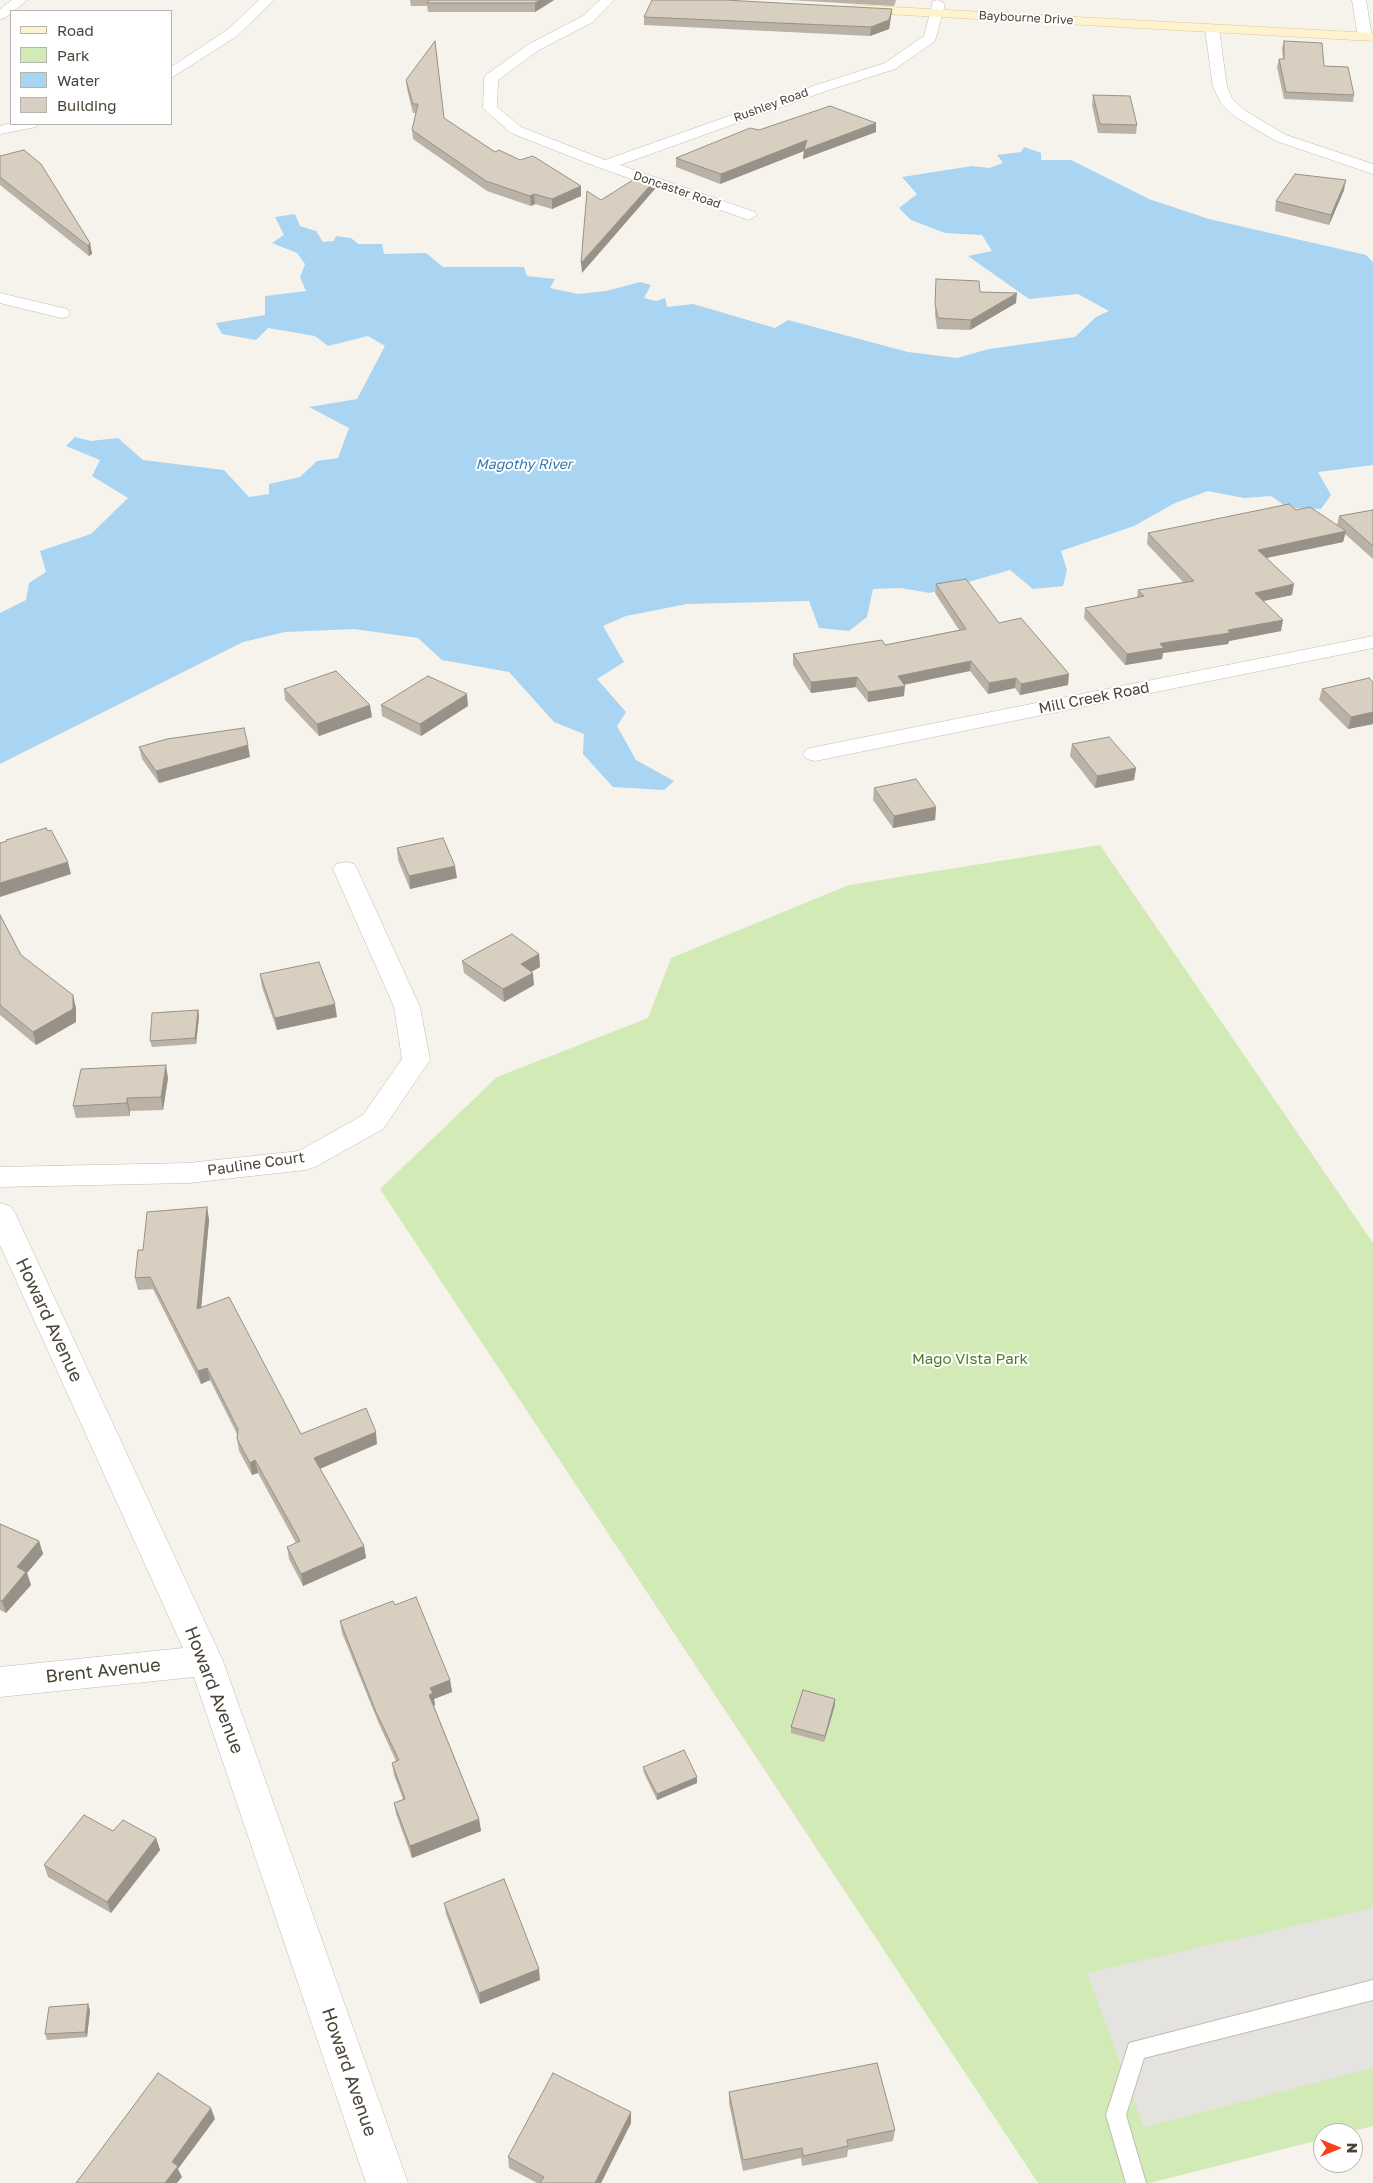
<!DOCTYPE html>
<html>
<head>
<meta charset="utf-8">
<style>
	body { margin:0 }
	#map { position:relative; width:1373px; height:2183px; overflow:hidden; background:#f6f3ec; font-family:"Golos Text",sans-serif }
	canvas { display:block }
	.legend { position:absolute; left:10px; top:10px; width:162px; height:115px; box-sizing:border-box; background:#fff; border:1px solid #b7b4b0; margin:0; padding:6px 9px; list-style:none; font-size:15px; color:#4b4439 }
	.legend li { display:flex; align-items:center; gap:10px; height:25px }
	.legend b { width:25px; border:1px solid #b7b4b0 }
	.north { position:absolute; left:1313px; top:2123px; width:50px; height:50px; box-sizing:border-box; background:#fff; border:1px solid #b7b4b0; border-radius:50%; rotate:90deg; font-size:14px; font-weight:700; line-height:20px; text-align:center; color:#4b4439 }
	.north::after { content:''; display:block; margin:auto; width:18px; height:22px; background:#fc3f1d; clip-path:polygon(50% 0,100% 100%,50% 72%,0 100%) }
</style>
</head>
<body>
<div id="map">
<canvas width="1373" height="2183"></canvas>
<ul class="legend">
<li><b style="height:6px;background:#fff3cd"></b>Road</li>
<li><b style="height:14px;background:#d2eab5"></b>Park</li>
<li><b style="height:14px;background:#a9d4f2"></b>Water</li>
<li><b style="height:14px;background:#d8cfc1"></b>Building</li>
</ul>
<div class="north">N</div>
</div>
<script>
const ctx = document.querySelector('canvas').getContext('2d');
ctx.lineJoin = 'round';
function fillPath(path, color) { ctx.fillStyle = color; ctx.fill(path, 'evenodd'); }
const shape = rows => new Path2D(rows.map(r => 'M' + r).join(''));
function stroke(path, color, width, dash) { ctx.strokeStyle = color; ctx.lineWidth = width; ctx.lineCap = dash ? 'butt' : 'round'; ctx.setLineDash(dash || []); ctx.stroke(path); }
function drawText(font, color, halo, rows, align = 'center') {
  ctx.font = font + ' "Golos Text",sans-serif'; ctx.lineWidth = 4; ctx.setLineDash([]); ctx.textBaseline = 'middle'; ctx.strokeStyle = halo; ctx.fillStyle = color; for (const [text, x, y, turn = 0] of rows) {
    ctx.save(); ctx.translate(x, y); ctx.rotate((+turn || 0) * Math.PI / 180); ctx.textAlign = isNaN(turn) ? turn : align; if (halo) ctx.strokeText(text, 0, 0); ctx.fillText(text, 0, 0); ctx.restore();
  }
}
const green = shape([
	[1100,845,1373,1243,1373,2126,1345,2133,1323,2133,1323,2139,1150,2183,1038,2183,380,1189,497,1077,648,1018,671,958,849,885]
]);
const parking = shape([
	[1373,1908,1373,2068,1144,2127,1087,1973]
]);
const water = shape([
	[1024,147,1041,153,1041,160,1071,160,1149,199,1209,219,1366,255,1373,262,1373,465,1318,472,1331,495,1321,509,1288,508,1271,496,1244,498,1208,491,1175,503,1134,526,1061,551,1067,570,1063,586,1033,589,1010,570,930,593,901,588,873,589,867,617,849,631,819,628,809,601,687,604,626,616,603,626,624,662,597,679,626,712,617,726,636,760,674,781,664,790,613,787,583,754,584,734,554,722,509,672,442,660,418,638,354,629,285,632,243,642,0,764,0,613,26,600,29,583,46,572,40,551,91,534,128,498,92,476,100,460,66,446,75,437,91,441,118,438,143,460,224,470,249,497,269,494,269,484,300,477,317,461,338,458,349,428,309,407,357,399,385,346,368,336,328,346,315,336,268,328,256,340,222,334,216,323,265,315,265,296,306,291,300,277,305,264,297,253,272,243,284,235,275,217,295,214,300,226,316,231,323,242,334,241,336,236,351,238,358,244,382,244,384,254,426,253,443,267,524,267,527,276,555,279,550,288,578,294,606,291,640,282,651,285,644,298,656,301,665,298,667,307,693,304,775,328,788,320,908,352,957,358,989,349,1075,337,1096,317,1109,311,1078,294,1029,299,968,256,992,251,982,235,945,233,911,220,899,208,917,194,902,177,972,166,989,168,1003,163,997,155,1021,152]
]);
const lane = shape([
	[1373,1980,1373,2000,1144,2058,1126,2115,1146,2183,1126,2183,1106,2115,1129,2043,1373,1980]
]);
const street = shape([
	[12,0,27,0,5,18,0,19,0,9,12,0],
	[259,0,274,0,237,36,171,78,171,67,227,30,259,0],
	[600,0,614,0,593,22,539,50,498,80,497,107,521,127,605,160,816,85,885,63,924,36,933,1,938,0,945,4,935,41,895,69,826,91,620,165,755,212,757,215,749,220,600,168,511,133,483,108,484,78,486,75,529,44,583,16,600,0],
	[1352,0,1366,0,1372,37,1370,40,1360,40,1358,37,1352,0],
	[1212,25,1219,29,1227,87,1232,98,1244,110,1286,135,1373,164,1373,174,1276,141,1234,116,1221,103,1213,87,1205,29,1212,25],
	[11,123,11,124,38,124,36,127,0,134,0,126,11,123],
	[0,293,67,309,70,313,67,317,61,318,0,303,0,293],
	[1373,636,1373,648,815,761,807,759,803,754,807,749,815,747,1373,636],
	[345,862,354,864,357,869,420,1007,430,1060,383,1129,315,1167,305,1170,189,1183,0,1187,0,1167,189,1163,299,1151,363,1115,402,1059,394,1007,333,869,336,864,345,862],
	[0,1203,10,1206,15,1213,223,1661,408,2183,366,2183,194,1677,0,1697,0,1667,183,1648,0,1245,0,1203]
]);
const secondary = shape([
	[855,5,1373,33,1373,41,850,12,848,9,855,5]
]);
const wall = shape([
	[410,0,554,0,535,12,428,12,427,6,411,6],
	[788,0,896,0,894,6],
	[892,9,891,17,889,29,870,36,644,25,644,17],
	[1284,41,1324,66,1354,95,1353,102,1284,99,1277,67,1279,59,1283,59,1282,49],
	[406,80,444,118,495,152,520,160,581,186,581,196,552,209,535,204,531,206,487,191,413,139,412,130,416,113,413,113,407,89],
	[1093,95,1137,125,1136,134,1098,133,1092,105],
	[759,130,876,132,803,159,804,151,720,184,676,167,676,158],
	[0,156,90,243,92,254,89,256,0,185],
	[1344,190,1329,225,1275,211,1276,201],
	[936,279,1016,303,970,330,937,329,935,314],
	[1296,510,1337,525,1339,516,1373,510,1373,559,1345,534,1343,542,1267,558,1292,595,1264,601,1281,631,1229,641,1228,644,1163,653,1162,659,1125,665,1084,618,1085,608,1137,598,1138,590,1183,582,1147,544,1148,533],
	[936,584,999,623,1068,685,1020,695,1015,688,988,694,970,671,904,685,904,696,868,702,856,687,811,693,793,665,793,654,885,645,959,630,935,593],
	[1373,682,1373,724,1348,729,1319,700,1322,689],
	[284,689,372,717,319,736,285,700],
	[381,705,468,706,421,736,382,716],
	[1072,744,1136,768,1134,780,1095,788,1070,756],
	[139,747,250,757,159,783,142,759],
	[874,788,936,807,935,820,893,828,873,800],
	[397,848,457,878,410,889,398,860],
	[0,915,21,955,76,1008,76,1022,36,1045,0,1015],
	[539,954,540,967,531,972,534,985,504,1002,464,973,462,961],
	[260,974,337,1017,277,1030,262,987],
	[198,1010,199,1017,196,1044,152,1047,150,1041],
	[168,1078,163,1110,130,1111,130,1116,76,1118,73,1106],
	[207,1207,209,1220,201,1307,301,1434,377,1444,320,1469,364,1546,366,1558,303,1586,289,1559,287,1547,296,1543,258,1473,252,1475,239,1451,237,1439,237,1434,210,1380,201,1384,153,1289,138,1290,135,1278,143,1250],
	[0,1524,39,1541,43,1554,27,1573,31,1585,6,1613,0,1610],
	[395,1605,450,1680,452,1692,434,1699,435,1705,434,1706,479,1819,481,1831,412,1858,396,1814,394,1803,403,1799,394,1775,392,1763,396,1761,379,1724,342,1633,340,1621],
	[835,1699,835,1705,824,1742,791,1733,791,1727],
	[643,1767,697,1783,657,1800,644,1773],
	[156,1838,160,1850,111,1913,48,1877,44,1865],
	[444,1903,540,1980,480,2004,446,1914],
	[90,2010,87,2037,47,2040,45,2034],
	[729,2092,895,2130,893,2141,848,2150,847,2157,802,2166,801,2158,743,2171,729,2103],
	[631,2112,631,2123,601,2183,537,2183,509,2168,508,2157]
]);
const shadedWall = shape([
	[540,0,554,0,535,12,535,3],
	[892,9,891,17,889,29,870,36,871,27],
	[876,123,876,132,803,159,804,151,720,184,721,174,807,140],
	[655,180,655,189,582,273,581,263],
	[1346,180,1344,190,1329,225,1331,215],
	[581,186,581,196,552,209,552,199],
	[534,194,535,204,531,206,530,196],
	[90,243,92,254,89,256,88,246],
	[1017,293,1016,303,970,330,971,320],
	[1346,531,1343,542,1256,560,1258,550],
	[1294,584,1292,595,1253,603,1255,593],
	[1283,620,1281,631,1229,641,1228,644,1163,653,1162,659,1125,665,1127,654,1162,643],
	[971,661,970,671,897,686,898,676],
	[1069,674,1068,685,1020,695,1021,684],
	[857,677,856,687,811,693,811,682],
	[1016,678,1015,688,988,694,989,683],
	[905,686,904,696,868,702,868,692],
	[467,694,468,706,421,736,420,724],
	[370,705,372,717,319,736,317,724],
	[1373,712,1373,724,1348,729,1351,717],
	[248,745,250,757,159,783,156,771],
	[1136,768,1134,780,1095,788,1097,776],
	[936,807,935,820,893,828,894,816],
	[68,862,71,874,0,897,0,883],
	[455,866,457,878,410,889,409,876],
	[539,954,540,967,522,977,521,964],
	[533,973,534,985,504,1002,503,989],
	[73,995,76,1008,76,1022,36,1045,33,1032],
	[335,1004,337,1017,277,1030,275,1018],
	[198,1010,199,1017,196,1044,195,1038],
	[166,1065,168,1078,163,1110,161,1097],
	[127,1098,130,1111,130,1116,127,1103],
	[207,1207,209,1220,200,1321,197,1309],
	[207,1368,210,1380,201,1384,198,1371],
	[376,1432,377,1444,317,1470,314,1458],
	[255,1460,258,1473,252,1475,250,1463],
	[39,1541,43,1554,27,1573,31,1585,6,1613,2,1601,17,1567],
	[364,1546,366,1558,303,1586,301,1574],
	[450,1680,452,1692,434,1699,435,1705,431,1707,429,1695,430,1688],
	[835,1699,835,1705,824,1742,825,1736],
	[697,1777,697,1783,657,1800,657,1794],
	[479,1819,481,1831,412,1858,410,1846],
	[156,1838,160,1850,111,1913,107,1902],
	[539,1969,540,1980,480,2004,479,1993],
	[88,2004,90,2010,87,2037,85,2032],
	[211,2108,215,2119,178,2169,182,2177,177,2183,165,2183,172,2162],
	[631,2112,631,2123,601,2183,595,2183]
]);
const building = shape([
	[429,0,540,0,535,3,427,3,429,0],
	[652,0,724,0,892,9,889,20,871,27,644,17,652,0],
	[435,41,444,118,495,152,499,150,520,160,533,156,581,186,552,199,534,194,530,196,486,181,412,130,418,104,413,104,406,80,435,41],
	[1284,41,1322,43,1324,66,1348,67,1354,95,1286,92,1279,59,1284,59,1284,41],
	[1093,95,1130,96,1137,125,1100,124,1093,95],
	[830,106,876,123,804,150,807,140,721,174,676,158,750,128,759,130,830,106],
	[24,150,41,164,90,243,88,246,0,177,0,156,24,150],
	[1295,174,1346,180,1331,215,1276,201,1295,174],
	[641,175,655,180,581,263,587,191,601,200,641,175],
	[936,279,979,281,980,292,1017,293,971,320,938,318,935,304,936,279],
	[1289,504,1296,510,1310,507,1346,531,1258,550,1294,584,1255,593,1283,620,1228,630,1230,633,1162,643,1160,644,1164,648,1127,654,1085,608,1144,596,1138,590,1194,581,1148,533,1289,504],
	[1373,510,1373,546,1339,516,1373,510],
	[966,579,999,623,1021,618,1069,674,1021,684,1016,678,989,683,971,661,898,676,905,686,868,692,857,677,811,682,793,654,882,640,885,645,966,629,936,584,966,579],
	[336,671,370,705,317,724,284,689,336,671],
	[428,676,467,694,420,724,381,705,428,676],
	[1369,678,1373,682,1373,712,1351,717,1322,689,1369,678],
	[244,728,248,745,156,771,139,747,167,739,244,728],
	[1109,737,1136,768,1097,776,1072,744,1109,737],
	[916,779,936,807,894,816,874,788,916,779],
	[46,828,48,831,51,830,68,862,0,883,0,843,7,841,6,840,46,828],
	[443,838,455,866,409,876,397,848,443,838],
	[0,915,21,955,73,995,73,1009,33,1032,0,1005,0,915],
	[512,934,539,954,521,964,533,973,503,989,462,961,512,934],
	[319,962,335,1004,275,1018,260,974,319,962],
	[198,1010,195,1038,150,1041,152,1013,198,1010],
	[166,1065,161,1097,127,1098,127,1103,73,1106,81,1069,166,1065],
	[207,1207,197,1309,229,1297,301,1434,366,1408,376,1432,314,1458,364,1546,301,1574,287,1547,300,1541,255,1460,250,1463,237,1439,238,1429,207,1368,198,1371,150,1277,135,1278,138,1250,143,1250,147,1212,207,1207],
	[0,1524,39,1541,17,1567,26,1572,2,1601,0,1600,0,1524],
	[416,1597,450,1680,430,1688,433,1693,429,1695,479,1819,410,1846,394,1803,405,1799,392,1763,399,1760,376,1712,340,1621,393,1601,395,1605,416,1597],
	[803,1690,835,1699,825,1736,791,1727,803,1690],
	[684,1750,697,1777,657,1794,643,1767,684,1750],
	[84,1815,113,1831,123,1820,156,1838,107,1902,44,1865,84,1815],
	[504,1879,539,1969,479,1993,444,1903,504,1879],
	[88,2004,85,2032,45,2034,49,2007,88,2004],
	[877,2063,895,2130,847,2140,848,2146,803,2156,802,2148,743,2160,729,2092,877,2063],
	[158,2073,211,2108,172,2162,178,2166,165,2183,76,2183,158,2073],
	[553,2073,631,2112,595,2183,540,2183,544,2177,508,2157,553,2073]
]);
const farStreetnames = [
	["Baybourne Drive",1026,18,3],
	["Rushley Road",771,105,-20],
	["Doncaster Road",677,190,19]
];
const farWaternames = [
	["Magothy River",524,465]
];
const streetNames = [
	["Mill Creek Road",1094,698,-11],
	["Pauline Court",256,1164,-8]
];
const parkNames = [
	["Mago Vista Park",970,1359]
];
const nearStreetnames = [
	["Howard Avenue",49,1320,65],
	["Brent Avenue",103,1671,-6],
	["Howard Avenue",214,1690,69],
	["Howard Avenue",349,2072,71]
];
fillPath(green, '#d2eab5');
fillPath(parking, '#e5e3e0');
fillPath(water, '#a9d4f2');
stroke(lane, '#c2bbae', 2);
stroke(street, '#c2bbae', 1);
stroke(secondary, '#d6c79b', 1);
fillPath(lane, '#fff');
fillPath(street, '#fff');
fillPath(secondary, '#fff3cd');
fillPath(wall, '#bab2a6');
fillPath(shadedWall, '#979187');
fillPath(building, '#d8cfc1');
stroke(building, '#979187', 1);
drawText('12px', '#4b4439', '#fff', farStreetnames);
drawText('italic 14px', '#2e7ab2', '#fff', farWaternames);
drawText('15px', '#4b4439', '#fff', streetNames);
drawText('15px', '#4a7f2a', '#fff', parkNames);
drawText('18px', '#4b4439', '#fff', nearStreetnames);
</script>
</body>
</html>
